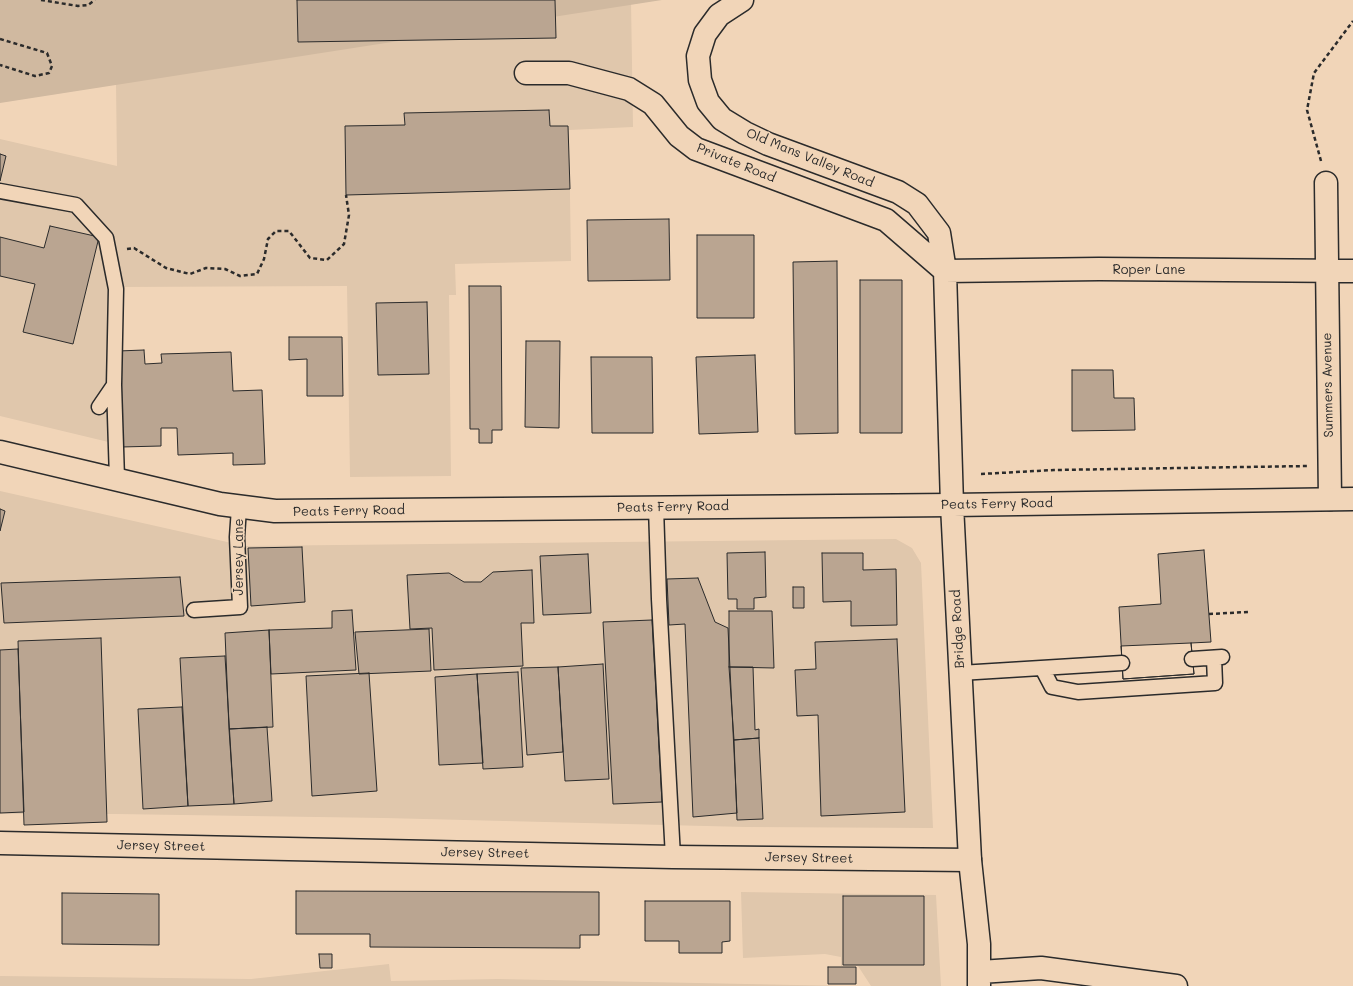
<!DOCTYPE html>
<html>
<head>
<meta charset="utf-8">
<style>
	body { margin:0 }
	canvas { display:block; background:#f1d5b8 }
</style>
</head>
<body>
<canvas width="1353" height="986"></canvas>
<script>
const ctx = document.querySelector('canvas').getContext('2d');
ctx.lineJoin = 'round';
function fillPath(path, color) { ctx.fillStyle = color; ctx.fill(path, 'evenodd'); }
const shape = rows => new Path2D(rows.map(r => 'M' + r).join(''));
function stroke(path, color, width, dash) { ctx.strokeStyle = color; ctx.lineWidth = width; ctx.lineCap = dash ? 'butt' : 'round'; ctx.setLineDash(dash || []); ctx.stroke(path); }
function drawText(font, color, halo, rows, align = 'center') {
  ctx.font = font + ' Mali,sans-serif'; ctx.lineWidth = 3.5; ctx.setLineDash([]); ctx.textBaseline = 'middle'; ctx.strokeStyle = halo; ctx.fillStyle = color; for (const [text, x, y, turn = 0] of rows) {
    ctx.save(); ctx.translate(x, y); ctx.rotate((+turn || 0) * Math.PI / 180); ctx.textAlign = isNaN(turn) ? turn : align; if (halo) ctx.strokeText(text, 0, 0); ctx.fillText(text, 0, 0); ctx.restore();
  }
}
const built = shape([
	[115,0,631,0,633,127,569,130,571,261,455,264,456,295,449,295,451,476,350,477,347,286,119,287,121,445,0,416,0,139,117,166],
	[0,491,245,546,896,539,912,548,921,563,933,828,746,827,384,818,115,814,0,814],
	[741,892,936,895,941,986,871,986,858,966,841,966,841,957,825,954,743,958],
	[389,964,391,981,498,979,846,986,0,986,0,976,251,979]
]);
const green = shape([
	[0,0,662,0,0,103]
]);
const building = shape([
	[297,0,555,0,556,38,298,42,297,0],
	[549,110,550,126,568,126,570,189,346,195,345,126,405,125,404,113,549,110],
	[0,154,6,156,0,181,0,154],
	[669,219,670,280,588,281,587,220,669,219],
	[50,226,99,237,73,344,23,332,35,284,0,276,0,237,44,248,50,226],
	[697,235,754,235,754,318,697,318,697,235],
	[837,261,838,433,795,434,793,262,837,261],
	[860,280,902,280,902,433,860,433,860,280],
	[469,286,501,286,502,430,492,430,492,443,479,443,479,429,470,429,469,286],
	[427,302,429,374,378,375,376,303,427,302],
	[289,337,342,337,343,396,307,396,307,359,289,360,289,337],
	[526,341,560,341,559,428,525,427,526,341],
	[144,350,145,364,162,363,161,354,231,352,233,391,262,390,265,464,233,465,233,453,178,455,177,428,161,428,161,446,121,447,118,351,144,350],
	[755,355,758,432,699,434,696,357,755,355],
	[591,357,652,357,653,433,592,433,591,357],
	[1072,370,1113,370,1114,398,1134,398,1135,430,1072,431,1072,370],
	[0,509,5,511,0,531,0,509],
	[302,547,305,602,251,606,248,548,302,547],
	[1204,550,1211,642,1191,643,1194,674,1123,679,1119,607,1161,604,1158,554,1204,550],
	[765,552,766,597,754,598,754,609,737,609,737,599,728,599,727,553,765,552],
	[822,553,863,553,863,570,896,569,897,625,851,626,851,601,823,602,822,553],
	[588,554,591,613,543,615,540,556,588,554],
	[532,570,534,623,521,623,523,666,434,670,432,628,410,629,407,575,449,573,464,582,481,582,493,572,532,570],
	[180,577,184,616,4,623,1,583,180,577],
	[698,578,715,622,728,628,737,813,693,817,685,624,669,625,667,579,698,578],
	[793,587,804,587,804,608,793,608,793,587],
	[352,610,356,670,271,674,269,630,332,628,332,611,352,610],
	[729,611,772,611,774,668,729,667,729,611],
	[652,620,662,802,613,804,603,622,652,620],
	[429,629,431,671,359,674,355,632,429,629],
	[269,630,273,727,229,729,225,633,269,630],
	[101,638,107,822,24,825,18,641,101,638],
	[897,639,905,812,821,816,818,715,797,716,795,670,816,669,815,642,897,639],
	[1191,643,1194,674,1123,679,1121,646,1191,643],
	[18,649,24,812,0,813,0,650,18,649],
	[225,656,234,804,188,806,180,658,225,656],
	[603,664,609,779,565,781,558,667,603,664],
	[558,667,563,752,527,755,521,668,558,667],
	[729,667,753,667,755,730,759,729,759,738,734,740,729,667],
	[518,672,523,767,483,769,477,674,518,672],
	[369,673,377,791,312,796,306,676,369,673],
	[477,674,483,763,439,765,435,677,477,674],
	[182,707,188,806,143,809,138,709,182,707],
	[267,727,272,801,234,804,229,729,267,727],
	[759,738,763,819,737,820,734,740,759,738],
	[296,891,599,892,599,935,580,935,580,948,370,947,370,934,296,934,296,891],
	[62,893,159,894,159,945,62,944,62,893],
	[843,896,924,896,924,965,843,965,843,896],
	[645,901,730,901,730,941,722,942,722,953,679,953,679,941,645,941,645,901],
	[319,954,332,954,332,968,320,968,319,954],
	[828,967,856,967,856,984,828,984,828,967]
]);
const path = shape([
	[41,0,78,6,88,5,95,0],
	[0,39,47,53,52,66,49,73,35,76,0,65],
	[1321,161,1307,110,1314,73,1353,21],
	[127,249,134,248,166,268,190,274,206,268,225,269,240,276,257,274,264,259,268,239,276,231,289,231,310,258,327,260,344,244,349,215,346,195],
	[981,474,1054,470,1308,466],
	[1209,614,1248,612]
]);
const lane = shape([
	[0,191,76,205,106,238,116,289,114,385,117,479],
	[99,407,114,385],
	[656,507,659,599,673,857],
	[194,610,240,607,237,537,239,508],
	[1192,659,1222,657],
	[1042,668,1052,687,1078,692,1215,683,1214,658],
	[960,673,1122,663]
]);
const street = shape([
	[742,0,719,15,705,34,698,56,700,80,708,102,722,119,745,133,768,144,898,192,917,204,939,233,945,271,952,505],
	[526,73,569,73,629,89,653,104,679,136,696,149,886,220,945,271],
	[1326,183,1330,499],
	[945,271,1099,269,1353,271],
	[0,843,673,857,970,860]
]);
const secondary = shape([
	[0,452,220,504,275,511,952,505]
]);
const primary = shape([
	[980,972,1041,968,1176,986],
	[979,986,979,944,970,860,952,505,1353,499]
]);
const streetNames = [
	["Old Mans Valley Road",810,158,22],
	["Private Road",736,163,22],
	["Roper Lane",1149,270],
	["Summers Avenue",1328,385,-91],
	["Peats Ferry Road",997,504,-1],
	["Peats Ferry Road",673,507,-1],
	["Peats Ferry Road",349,511,-1],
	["Jersey Lane",239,557,-90],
	["Bridge Road",958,629,-93],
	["Jersey Street",161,846,1],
	["Jersey Street",485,853,1],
	["Jersey Street",809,858,1]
];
fillPath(built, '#e0c7ac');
fillPath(green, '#d0b9a0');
fillPath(building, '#baa591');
stroke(building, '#2b2b2b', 1);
stroke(lane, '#2b2b2b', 17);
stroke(street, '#2b2b2b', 25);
stroke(secondary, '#2b2b2b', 25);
stroke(primary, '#2b2b2b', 25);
stroke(path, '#2b2b2b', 2.5, [4, 3]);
stroke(lane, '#f1d5b8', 14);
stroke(street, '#f1d5b8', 22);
stroke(secondary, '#f1d5b8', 22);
stroke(primary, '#f1d5b8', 22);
drawText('13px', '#2b2b2b', '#f1d5b8', streetNames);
</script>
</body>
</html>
